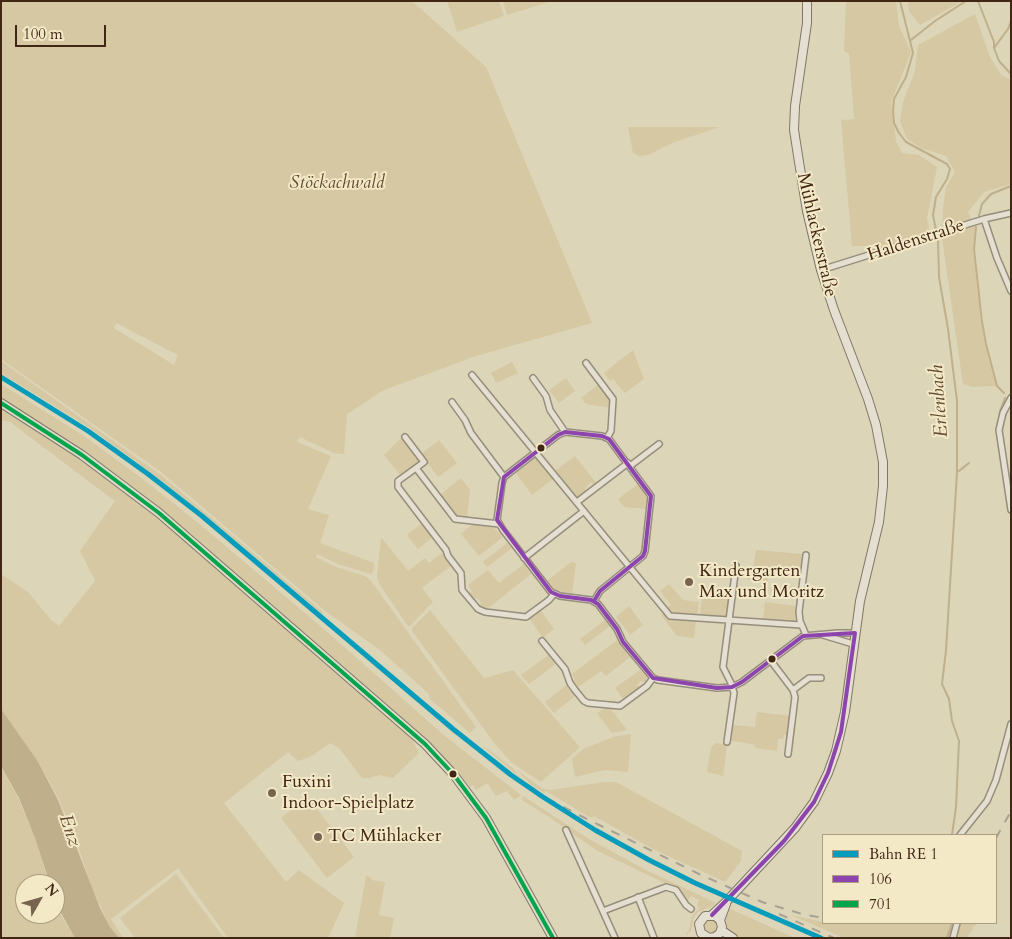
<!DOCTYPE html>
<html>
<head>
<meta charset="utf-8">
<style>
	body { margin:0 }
	#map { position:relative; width:1012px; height:939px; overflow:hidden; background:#ddd5b8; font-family:Cardo,serif }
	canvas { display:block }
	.frame { position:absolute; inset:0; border:2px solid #412616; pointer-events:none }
	.legend { position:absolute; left:822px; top:834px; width:175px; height:90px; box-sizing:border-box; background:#f3e9c7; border:1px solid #ac9b80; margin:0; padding:6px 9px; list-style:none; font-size:15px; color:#412616 }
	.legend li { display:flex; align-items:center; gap:10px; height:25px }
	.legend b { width:25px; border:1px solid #ac9b80 }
	.north { position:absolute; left:15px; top:874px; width:50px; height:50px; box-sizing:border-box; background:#f3e9c7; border:1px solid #ac9b80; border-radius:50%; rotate:52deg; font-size:14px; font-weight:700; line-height:20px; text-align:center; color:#412616 }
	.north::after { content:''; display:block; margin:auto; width:18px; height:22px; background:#78634f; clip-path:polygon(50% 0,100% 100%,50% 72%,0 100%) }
	.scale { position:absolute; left:15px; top:25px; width:91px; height:22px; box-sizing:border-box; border:2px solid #412616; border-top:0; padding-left:6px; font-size:15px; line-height:18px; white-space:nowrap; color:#412616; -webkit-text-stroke:4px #f3e9c7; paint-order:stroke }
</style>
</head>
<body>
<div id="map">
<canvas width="1012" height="939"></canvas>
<div class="frame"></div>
<ul class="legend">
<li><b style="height:6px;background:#069cbc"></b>Bahn RE 1</li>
<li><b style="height:6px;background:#8e44ad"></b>106</li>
<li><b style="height:6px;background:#00a54c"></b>701</li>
</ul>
<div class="north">N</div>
<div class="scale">100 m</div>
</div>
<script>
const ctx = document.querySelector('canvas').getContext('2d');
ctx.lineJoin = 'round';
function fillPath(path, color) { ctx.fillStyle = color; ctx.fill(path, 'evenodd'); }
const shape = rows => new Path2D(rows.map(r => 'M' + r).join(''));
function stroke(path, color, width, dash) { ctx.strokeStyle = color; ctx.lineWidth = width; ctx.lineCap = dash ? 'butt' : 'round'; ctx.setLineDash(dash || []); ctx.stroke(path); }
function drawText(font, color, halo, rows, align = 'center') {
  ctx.font = font + ' Cardo,serif'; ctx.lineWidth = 4; ctx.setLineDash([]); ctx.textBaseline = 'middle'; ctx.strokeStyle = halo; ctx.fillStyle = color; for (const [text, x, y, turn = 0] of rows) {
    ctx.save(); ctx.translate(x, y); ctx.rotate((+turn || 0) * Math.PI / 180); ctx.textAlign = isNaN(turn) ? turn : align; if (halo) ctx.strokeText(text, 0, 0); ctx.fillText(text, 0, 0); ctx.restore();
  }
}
const green = shape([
	[1,1,412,1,486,67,592,323,476,356,384,390,347,414,344,454,334,453,300,437,297,442,331,456,308,509,329,515,320,543,374,563,373,572,371,574,338,564,317,554,316,557,336,567,365,576,371,581,476,727,470,733,429,698,429,694,380,650,324,610,161,472,1,359],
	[116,323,178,355,174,365,114,328],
	[447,1,499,1,504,16,457,32],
	[503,1,552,1,507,15],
	[846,1,896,1,899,26,911,52,891,102,896,141,902,153,919,155,937,167,927,218,930,234,873,250,868,246,852,246,841,120,854,119,849,54,844,51],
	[908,1,962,1,920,25,909,11],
	[975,14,990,57,1001,75,1011,80,1011,184,984,192,968,212,975,227,973,249,981,322,985,344,996,386,972,387,963,384,942,238,943,208,946,187,955,172,946,156,921,148,907,139,900,121,903,102,915,71,918,45],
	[628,127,720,127,672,143,648,155,639,156,633,153],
	[633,350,644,379,625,393,613,379,610,381,604,373],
	[1,361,161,475,323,612,322,614,204,514,150,472,90,428,1,373],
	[512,362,518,373,496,383,491,373],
	[566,378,575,391,559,403,549,390],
	[1,384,84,436,144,480,197,522,325,630,446,737,521,795,514,800,507,791,496,796,487,783,476,790,473,785,470,787,445,758,416,730,267,604,198,540,139,492,93,458,1,398],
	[599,384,610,398,611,408,586,404,581,398],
	[1,407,90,465,157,517,410,736,419,753,393,778,379,775,369,778,362,778,339,748,330,743,310,757,298,761,288,752,224,803,286,882,299,870,344,903,328,938,228,938,178,868,111,919,123,938,119,938,110,927,92,888,78,846,59,799,37,760,1,709,1,574,28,592,51,620,59,626,95,581,80,551,115,501,10,422,1,420],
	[402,437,420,462,401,476,384,455],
	[439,440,457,463,438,477,421,454],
	[575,456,597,484,595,486,591,482,585,488,587,491,577,499,555,471],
	[536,457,554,478,532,495,516,473],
	[461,478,470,490,467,518,460,518,455,514,440,495],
	[638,484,645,493,648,500,647,509,624,507,618,499],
	[422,523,433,537,418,549,407,535],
	[473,524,494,528,503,537,479,556,461,534],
	[381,537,408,571,425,558,429,563,442,553,452,565,422,588,433,602,410,626,408,626,380,585,377,577],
	[507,543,512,548,487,567,483,562],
	[756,550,802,554,800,571,770,567,768,582,746,579,753,568],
	[571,562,576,563,572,593,555,590,547,581],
	[524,564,531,574,486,610,478,606,481,603,477,598,474,601,468,594,472,591,468,585,488,570,499,583],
	[669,584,683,600,699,602,697,615,671,613,667,608,671,605,660,591],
	[703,587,730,590,727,617,700,615],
	[765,602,795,606,795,623,763,620],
	[629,606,643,625,630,635,616,617],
	[430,610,484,678,513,670,579,746,579,748,541,782,511,762,495,744,412,631,412,628],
	[540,610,554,629,543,638,529,618],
	[664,613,669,618,696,620,694,638,677,636,661,615],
	[605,620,610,626,585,645,580,639],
	[617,640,630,657,606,676,601,671,577,688,572,681,575,679,572,674],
	[550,654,557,663,529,684,521,675],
	[640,670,646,677,646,683,642,681,637,684,640,688,624,700,615,688],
	[568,684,576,695,554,713,545,702],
	[604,709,611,709,627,730,612,733,597,713],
	[757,712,791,716,788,735,784,735,783,739,778,739,777,751,756,748,753,744,731,741,733,725,755,727],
	[631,734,628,772,605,770,575,777,572,759,583,749,613,737],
	[716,743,727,745,723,776,707,772,711,747],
	[482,746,488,749,515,770,516,773,529,785],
	[1,767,18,798,35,838,49,884,25,884,25,914,55,914,55,900,60,914,75,938,1,938],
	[518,771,543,789,551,790,604,782,616,782,742,851,741,861,725,882,655,850,594,816,592,818,584,814,546,791,544,793,531,785],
	[523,796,589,839,644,869,716,903,713,906,698,912,694,917,691,930,687,935,686,934,689,930,692,916,699,908,697,905,699,900,691,896,687,902,677,889,596,850,549,817,522,800],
	[308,797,354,857,327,878,281,818],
	[176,874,224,938,135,938,120,918],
	[366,876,371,877,371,880,385,882,379,915,394,918,390,938,355,938],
	[728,908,795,938,739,938,727,930,724,916],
	[791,915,827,923,977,923,966,938,844,938],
	'704 926a7 7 0 1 1 14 0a7 7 0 1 1-14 0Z'
]);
const water = shape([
	[1,709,37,760,58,800,100,908,110,927,119,938,75,938,61,913,55,898,55,884,50,884,35,838,19,798,1,766]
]);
const stream = shape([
	[900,1,913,53,906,77,894,99,893,111,894,123,899,133,906,142,947,164,950,169,947,179,936,197,933,215,938,240,939,277,948,329,957,401,957,472,946,650,942,684,949,699,952,721,959,741,956,807,952,835],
	[978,1,994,42,994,48,999,61,1011,74],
	[911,40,935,21,966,1],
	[994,48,1008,29,1011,21],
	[979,216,982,204,991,194,1011,186],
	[976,227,974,249,982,322,986,344,997,386,1004,393],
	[1000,411,1005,398],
	[959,471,969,463],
	[947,938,952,923]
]);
const street = shape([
	[984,219,997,258,1011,291],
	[821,270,984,219,1011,213],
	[586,363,613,399,611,431,607,438],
	[472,375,670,616,801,625],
	[533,378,546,396,550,410,565,432],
	[1011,398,1003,413,999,430,1011,510],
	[452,402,465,420,471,433,504,477],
	[405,437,424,462,416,468],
	[630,466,659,444],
	[577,502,628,463],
	[499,524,455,519,416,468,398,481,398,487,446,550,448,556,461,573,462,590,478,609,485,612,526,617,549,600,554,594],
	[524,558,584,511],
	[594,601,600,591,643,556,645,551,651,496,609,439,602,436,565,432,558,435,504,477,502,483,497,520,503,530,551,592,560,596,591,600,598,604,617,629,623,642,653,678,658,680,717,688,732,687,742,682,803,636,838,633,855,633],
	[806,635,800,621,799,612,806,555],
	[823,635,853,644],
	[542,641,565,669,570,683,575,690,584,701,588,703,620,706,647,686,653,678],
	[771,661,793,690,795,697,788,754],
	[793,690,809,678,821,678],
	[727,742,734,693,731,683,723,667,736,566],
	[566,830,615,938],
	[960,835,987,801,996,780,1011,724],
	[638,897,654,938],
	[603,911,666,887,676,890,686,905,691,909],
	[953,938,957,923]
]);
const secondary = shape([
	[712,915,726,902,795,828,814,802,828,773,836,751,845,712,860,601,879,522,883,486,883,462,876,425,868,399,834,310,821,270,807,211,799,162,794,130,795,106,807,23,807,1],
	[720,920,715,916,705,916,699,924,701,933,709,938,715,937,720,933,722,927,720,920,726,904],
	[721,930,733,938]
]);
const primary = shape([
	[1,403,82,455,159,513,425,744,454,775,486,818,553,938]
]);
const rail = shape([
	[517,779,544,797,583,817,699,874,762,902,802,914,823,918],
	[996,838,1011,811],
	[779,914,834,938]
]);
const bus1 = shape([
	[594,601,600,591,643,556,645,551,651,496,609,439,602,436,565,432,558,435,504,477,497,520,551,592,560,596,591,600,598,604,617,629,623,642,653,678,717,688,732,687,742,682,803,636,855,633,841,732,828,773,814,802,784,841,712,915]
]);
const bus2 = shape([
	[1,403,82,455,159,513,425,744,454,775,486,818,553,938]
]);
const rail1 = shape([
	[1,377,88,431,148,474,202,516,453,729,511,775,543,797,595,830,649,860,695,883,821,938]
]);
const markers = [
	[541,448,4.5,"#412616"],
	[689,582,5,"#78634f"],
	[772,659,4.5,"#412616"],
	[453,774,4.5,"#412616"],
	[272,793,5,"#78634f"],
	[318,837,5,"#78634f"]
];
const parkNames = [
	["Stöckachwald",337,184]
];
const streetNames = [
	["Mühlackerstraße",816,235,77],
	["Haldenstraße",916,241,-18]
];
const poiNames = [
	["Kindergarten",699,572],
	["Max und Moritz",699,593],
	["Fuxini",282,783],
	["Indoor-Spielplatz",282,804],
	["TC Mühlacker",328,837]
];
const waterNames = [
	["Erlenbach",940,401,-94],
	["Enz",69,831,71]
];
fillPath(green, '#d5c8a2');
fillPath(water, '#bfaf8a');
stroke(stream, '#bfaf8a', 2);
stroke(street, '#968e7c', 8);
stroke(secondary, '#807767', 10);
stroke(primary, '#807767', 10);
stroke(street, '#e4dfd1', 5);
stroke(secondary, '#e4dfd1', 8);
stroke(primary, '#dfdac9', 8);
stroke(rail, '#a7a194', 2, [9, 9]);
stroke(bus1, '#8e44ad', 4);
stroke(bus2, '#00a54c', 4);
stroke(rail1, '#069cbc', 5);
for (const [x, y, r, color] of markers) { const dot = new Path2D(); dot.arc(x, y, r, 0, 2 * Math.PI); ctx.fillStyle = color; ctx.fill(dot); stroke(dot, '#f3e9c7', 2); }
drawText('italic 18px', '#644c34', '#f3e9c7', parkNames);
drawText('18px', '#412616', '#f3e9c7', streetNames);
drawText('18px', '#412616', '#f3e9c7', poiNames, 'left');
drawText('italic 19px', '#634a33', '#f3e9c7', waterNames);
</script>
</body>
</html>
